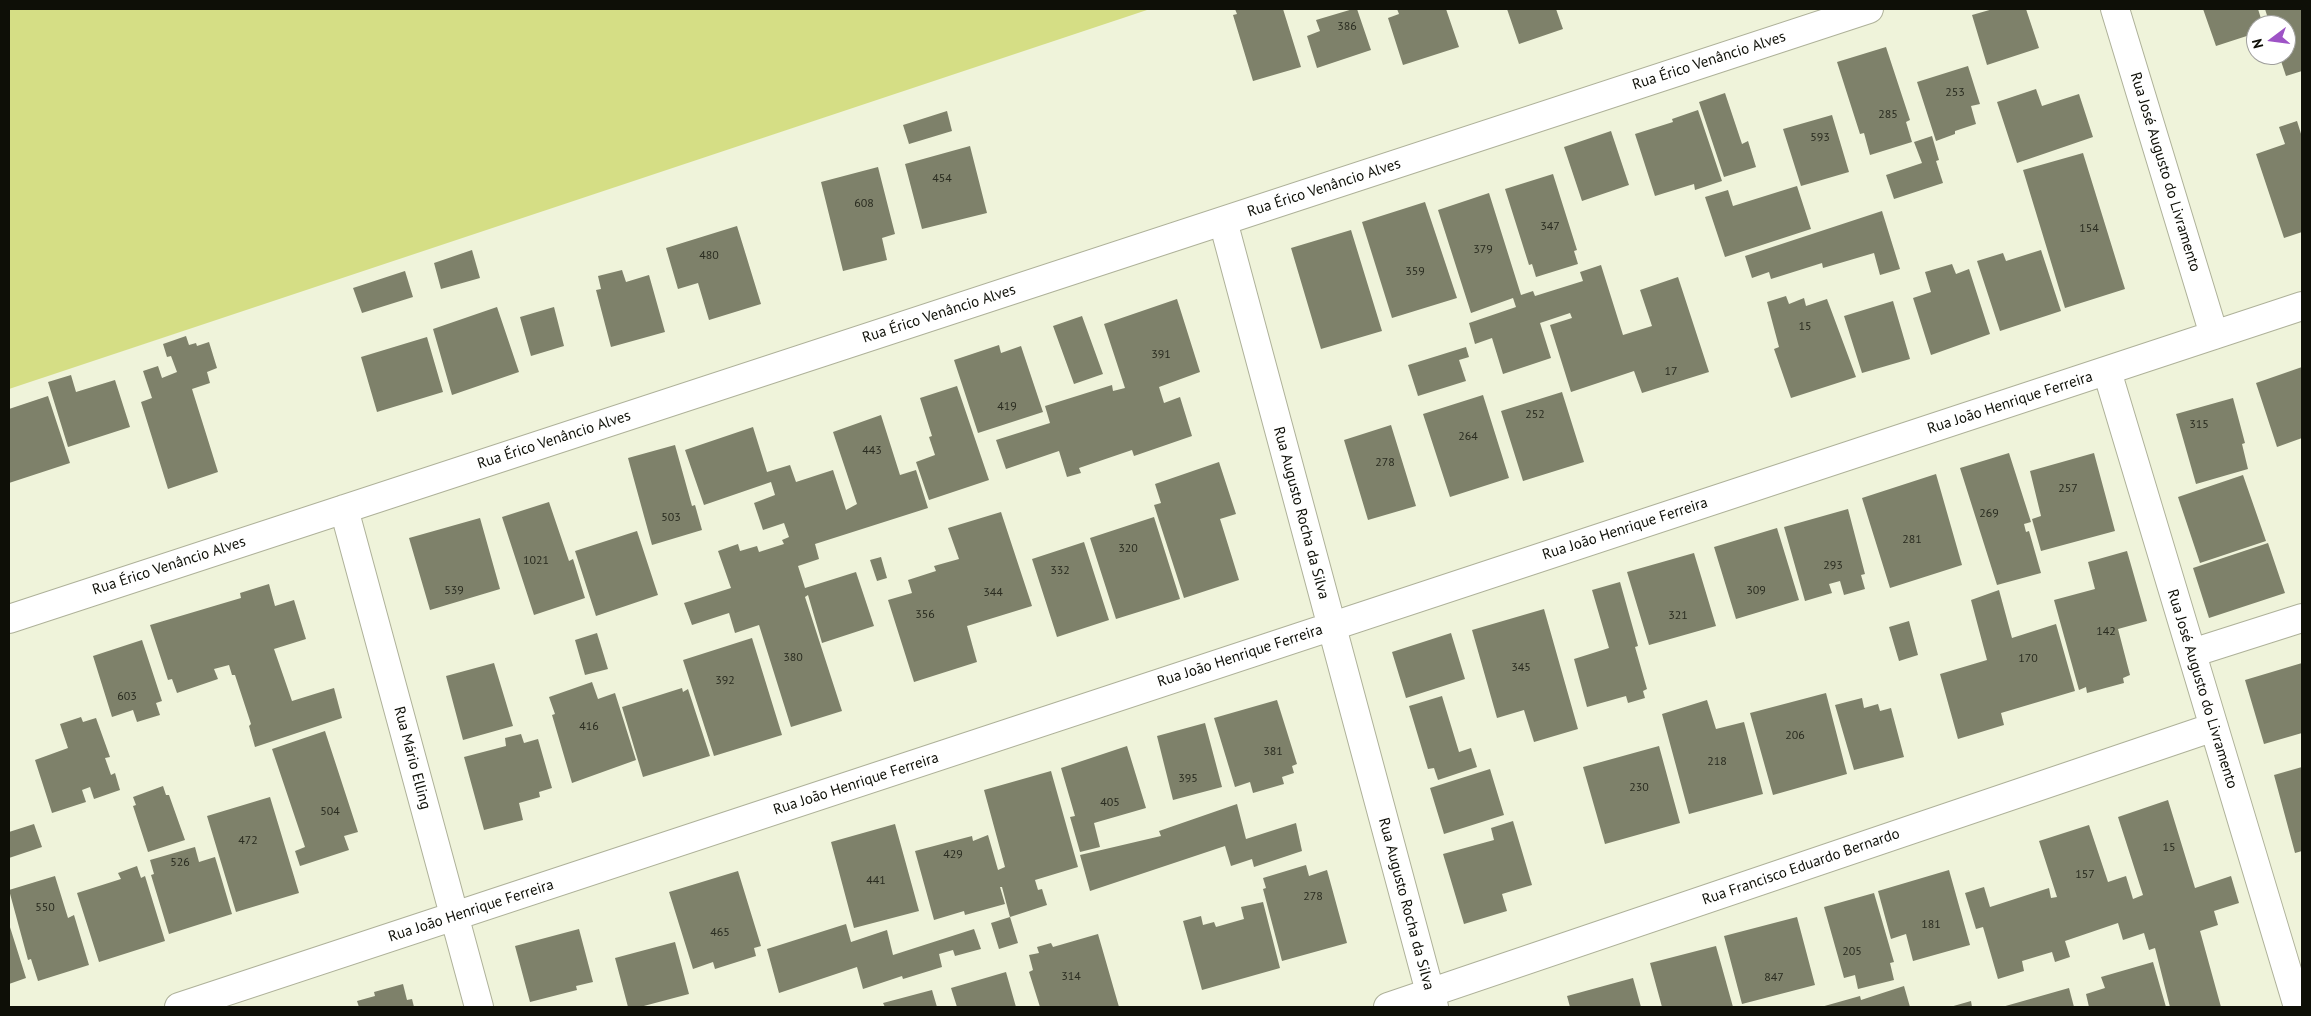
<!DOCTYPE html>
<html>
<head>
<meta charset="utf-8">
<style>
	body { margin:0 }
	#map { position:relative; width:2311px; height:1016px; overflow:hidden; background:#eff3da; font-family:"PT Sans",sans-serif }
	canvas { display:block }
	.frame { position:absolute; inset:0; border:10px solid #0e0f07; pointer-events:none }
	.north { position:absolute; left:2246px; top:15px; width:50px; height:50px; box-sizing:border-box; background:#fff; border:1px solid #9f9f9c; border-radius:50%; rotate:255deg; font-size:14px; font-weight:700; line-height:20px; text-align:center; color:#0e0f07 }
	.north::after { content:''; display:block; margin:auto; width:18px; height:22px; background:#9e53c6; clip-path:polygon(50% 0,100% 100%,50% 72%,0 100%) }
</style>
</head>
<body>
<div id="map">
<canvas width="2311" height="1016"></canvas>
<div class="frame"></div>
<div class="north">N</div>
</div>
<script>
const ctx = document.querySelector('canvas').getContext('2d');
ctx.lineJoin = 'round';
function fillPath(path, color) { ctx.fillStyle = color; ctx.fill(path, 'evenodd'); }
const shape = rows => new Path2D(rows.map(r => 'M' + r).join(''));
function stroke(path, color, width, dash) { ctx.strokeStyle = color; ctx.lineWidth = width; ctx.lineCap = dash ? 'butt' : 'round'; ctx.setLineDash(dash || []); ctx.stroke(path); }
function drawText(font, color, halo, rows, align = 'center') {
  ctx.font = font + ' "PT Sans",sans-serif'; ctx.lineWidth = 4; ctx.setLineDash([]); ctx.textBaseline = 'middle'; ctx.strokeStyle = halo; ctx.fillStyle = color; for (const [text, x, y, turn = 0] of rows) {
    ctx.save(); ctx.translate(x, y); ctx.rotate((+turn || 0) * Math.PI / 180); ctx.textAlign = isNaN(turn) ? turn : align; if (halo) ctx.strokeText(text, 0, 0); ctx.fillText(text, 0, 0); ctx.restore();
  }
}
const green = shape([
	[9,9,1150,9,9,389]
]);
const building = shape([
	[1235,9,1283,9,1301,67,1253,81,1233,15,1237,14],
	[1353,9,1357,9,1371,50,1317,68,1307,36,1320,31,1316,20],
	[1397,9,1446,9,1459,47,1403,65,1388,18,1399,14],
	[1507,9,1556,9,1563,29,1519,44],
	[1993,9,2026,9,2039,48,1987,65,1972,15],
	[2203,9,2258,9,2263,25,2256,25,2256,33,2216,46],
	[2265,9,2302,9,2302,71,2286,76,2279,55,2286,55,2286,25,2270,25],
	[1886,47,1910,120,1906,122,1912,142,1870,155,1864,133,1860,134,1837,62],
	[1968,66,1980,104,1971,106,1976,124,1955,131,1955,134,1936,141,1917,82],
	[2036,89,2042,106,2079,94,2093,137,2017,163,1997,102],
	[1725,93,1742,144,1748,141,1756,167,1724,177,1699,102],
	[1698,110,1722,181,1695,190,1694,184,1655,196,1635,134,1673,122,1672,119],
	[947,111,952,131,909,144,903,125],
	[1832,115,1849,172,1801,186,1783,129],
	[2297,121,2302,137,2302,232,2284,238,2256,154,2285,144,2279,127],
	[1611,131,1629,185,1582,201,1564,147],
	[1932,136,1939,160,1936,161,1943,183,1894,199,1886,175,1922,163,1914,142],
	[970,146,987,213,922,229,905,164],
	[2083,153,2125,289,2065,308,2023,170],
	[878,167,895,234,882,238,887,260,843,271,821,182],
	[1553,174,1577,250,1574,251,1578,264,1536,277,1532,264,1529,265,1505,189],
	[1797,186,1811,229,1725,257,1705,197,1728,190,1733,206],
	[1489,193,1521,295,1533,291,1535,296,1583,281,1580,272,1601,265,1623,335,1652,326,1640,290,1678,277,1709,372,1642,393,1634,371,1571,392,1550,325,1572,318,1570,313,1540,323,1551,358,1503,374,1492,338,1475,344,1469,323,1516,307,1513,298,1471,313,1438,210],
	[1425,202,1457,298,1392,318,1362,222],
	[1882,211,1900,269,1880,275,1874,253,1823,268,1822,263,1771,279,1769,272,1752,278,1745,256],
	[737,226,761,304,709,320,698,283,678,289,666,248],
	[1351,230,1382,331,1321,349,1291,248],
	[472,250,480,278,441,289,434,263],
	[2041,250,2061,311,2000,331,1977,261,2003,253,2006,261],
	[1952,264,1956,274,1969,269,1990,334,1931,355,1913,298,1931,292,1925,272],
	[622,270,626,282,649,275,665,332,611,347,596,290,601,289,598,276],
	[405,271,413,297,362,313,353,288],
	[1786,296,1789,304,1804,298,1806,306,1827,299,1856,377,1791,398,1774,349,1779,347,1767,302],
	[1177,299,1200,372,1159,387,1164,403,1180,397,1192,436,1134,456,1132,450,1079,468,1081,473,1067,477,1059,451,1006,469,996,440,1050,423,1045,406,1112,385,1113,391,1125,388,1104,324],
	[1893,301,1910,359,1862,373,1844,316],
	[497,307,519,372,452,395,433,329],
	[554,307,564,346,531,356,520,317],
	[1082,316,1103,374,1074,384,1053,326],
	[186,336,189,345,196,343,197,346,209,342,217,368,207,372,210,383,192,389,218,472,168,489,141,402,152,398,143,371,158,366,162,378,177,372,171,356,167,357,163,344],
	[427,337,443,392,377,412,361,357],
	[999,345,1001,353,1021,346,1043,412,978,433,954,360],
	[1466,347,1469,357,1459,360,1466,381,1418,396,1408,365],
	[2302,367,2302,438,2277,447,2256,383],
	[71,375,76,392,115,380,130,427,68,447,48,382],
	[957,386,989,480,929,500,916,462,935,455,929,437,932,436,920,398],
	[1562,392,1584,462,1523,481,1501,411],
	[1483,395,1509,478,1450,497,1423,414],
	[48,396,70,463,9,483,9,409],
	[2233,398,2245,443,2242,444,2248,469,2196,484,2176,414],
	[881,415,900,475,916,470,928,508,815,544,819,559,798,566,805,588,856,572,874,626,822,643,808,595,805,597,842,711,791,727,759,625,735,633,729,613,692,625,684,603,731,588,718,551,738,544,740,551,757,546,759,552,784,544,782,540,789,537,784,523,763,530,754,503,775,495,771,482,704,505,685,450,753,427,767,472,790,465,796,482,833,470,846,510,857,504,833,432],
	[1391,425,1416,506,1368,520,1344,440],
	[675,445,692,506,695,505,702,530,652,545,628,458],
	[2009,453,2031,522,2024,524,2026,532,2029,531,2041,573,1997,585,1960,468],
	[2094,453,2115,531,2041,551,2032,519,2041,516,2030,471],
	[1219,462,1236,514,1220,519,1239,580,1184,598,1154,505,1161,503,1155,484],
	[1936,474,1962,565,1890,588,1862,498],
	[2243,475,2266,541,2200,563,2178,497],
	[549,502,569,561,573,559,585,598,534,615,502,517],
	[1848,509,1865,574,1861,575,1865,589,1844,595,1840,581,1829,584,1832,593,1805,601,1784,527],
	[1001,512,1032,606,967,626,977,662,914,682,888,600,912,593,908,580,936,571,934,566,959,559,948,528],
	[1154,517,1180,599,1116,619,1090,538],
	[480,518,500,589,430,610,409,538],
	[1777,528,1799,600,1736,619,1714,547],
	[637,531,658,595,596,616,575,551],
	[1084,542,1109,620,1057,637,1032,559],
	[2268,543,2285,593,2209,618,2193,568],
	[2127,551,2147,621,2118,629,2130,675,2123,678,2124,683,2087,693,2086,687,2079,690,2054,600,2095,589,2088,562],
	[1694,553,1716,626,1649,645,1627,572],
	[881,557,887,578,877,581,870,560],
	[1620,582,1638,646,1635,647,1647,689,1643,691,1645,698,1628,703,1626,696,1587,707,1574,659,1609,648,1592,590],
	[269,584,275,606,294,600,306,639,274,649,292,701,334,688,342,718,255,747,249,726,251,724,235,675,232,675,229,665,214,669,218,679,177,693,172,679,168,680,150,625,241,598,240,593],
	[1999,590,2012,638,2056,624,2075,691,2001,713,2004,725,1958,739,1940,674,1987,660,1971,600],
	[1544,609,1578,729,1534,742,1524,710,1497,718,1472,630],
	[1909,621,1918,655,1899,661,1889,627],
	[597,633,608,669,585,675,575,640],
	[1451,633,1465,679,1406,698,1392,652],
	[752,638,782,735,714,756,683,660],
	[142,640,162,701,156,703,160,715,137,722,133,710,112,717,93,656],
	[494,663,513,726,463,740,446,676],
	[2302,663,2302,733,2264,744,2245,680],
	[592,682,598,699,615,693,636,760,572,783,552,715,555,714,549,697],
	[682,688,683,692,688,689,710,756,643,777,622,707],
	[1826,693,1847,774,1773,795,1750,713],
	[1442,696,1459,752,1471,748,1477,767,1438,780,1434,768,1428,769,1409,706],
	[1862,698,1864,708,1878,704,1880,711,1891,708,1904,757,1854,770,1835,705],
	[1277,700,1297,764,1292,766,1294,773,1282,777,1284,784,1253,793,1250,782,1235,787,1214,718],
	[1707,700,1716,729,1744,722,1763,794,1689,814,1662,714],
	[81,717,83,722,96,718,110,757,105,758,111,775,115,773,120,790,94,799,90,787,82,790,86,802,52,813,35,760,68,748,60,724],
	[1205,723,1222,787,1173,800,1157,736],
	[325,731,358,832,344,836,349,850,300,866,295,851,305,847,272,749],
	[521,734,524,743,538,739,552,788,539,792,540,797,519,803,523,820,484,830,464,757,506,746,505,738],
	[1127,746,1146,808,1094,823,1100,847,1080,852,1070,817,1075,816,1061,768],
	[1659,746,1680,823,1605,844,1583,767],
	[2302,767,2302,851,2295,853,2274,775],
	[1490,769,1504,815,1444,834,1430,788],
	[1051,771,1078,867,1035,880,1038,890,1042,889,1047,905,1010,917,1018,943,999,949,991,923,1010,917,1002,887,1000,887,1005,904,965,915,964,911,934,920,915,851,972,836,973,841,988,835,998,870,1005,867,984,790],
	[163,786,166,795,169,795,185,840,148,852,133,806,136,805,133,797],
	[270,797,299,893,236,912,207,816],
	[2168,800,2195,888,2231,876,2239,903,2214,911,2218,925,2200,931,2221,1007,2170,1007,2155,948,2149,950,2144,933,2123,940,2118,923,2065,941,2070,957,2055,962,2052,952,2022,961,2024,971,1998,979,1983,927,1976,929,1965,893,1984,887,1990,907,2049,888,2051,898,2057,897,2039,841,2089,825,2108,882,2126,876,2133,899,2143,895,2118,817],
	[1237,804,1246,839,1296,823,1302,851,1254,867,1252,859,1231,866,1225,846,1090,891,1080,855,1161,836,1159,831],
	[1513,821,1532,885,1502,894,1507,911,1464,924,1443,854,1494,840,1491,828],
	[34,824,42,847,9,858,9,832],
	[895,824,919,911,854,928,831,842],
	[195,847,199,862,215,857,232,914,169,934,151,875,154,874,150,860],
	[1306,865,1309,876,1327,870,1347,943,1282,961,1263,889,1266,888,1263,878],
	[137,866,141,878,145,876,165,941,99,962,77,893,121,879,118,873],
	[1949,870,1970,945,1913,961,1906,934,1891,939,1878,891],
	[738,871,761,946,754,948,756,956,715,969,713,962,693,969,669,892],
	[55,876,68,918,74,915,89,965,38,981,31,959,28,960,9,890],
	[1874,893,1894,962,1890,963,1894,980,1858,989,1855,975,1844,978,1824,907],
	[1263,902,1280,968,1202,990,1183,921,1201,916,1203,925,1214,922,1216,927,1244,919,1241,907],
	[1797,917,1815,985,1742,1004,1724,936],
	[9,924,26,978,9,984],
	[846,924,851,942,887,930,893,955,974,929,981,949,955,956,953,950,939,954,942,967,903,979,902,976,863,989,857,967,779,993,767,949],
	[579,929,593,982,576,986,577,990,530,1002,515,946],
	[1098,934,1119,1007,1040,1007,1029,972,1033,970,1029,955,1039,953,1037,947,1051,943,1053,947],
	[675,942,689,994,640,1007,628,1007,615,958],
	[1716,946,1733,1007,1662,1007,1650,963],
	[2153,962,2166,1007,2089,1007,2086,994,2105,988,2101,977],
	[1006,972,1016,1007,957,1007,951,988],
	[1633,978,1641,1007,1570,1007,1567,996],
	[403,984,407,1000,412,999,414,1007,359,1007,357,1001,375,996,374,992],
	[1904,986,1910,1007,1821,1007,1860,996,1861,1000],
	[2069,988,2074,1007,2002,1007],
	[932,990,937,1007,885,1007,883,1003],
	[1971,1001,1972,1007,1950,1007]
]);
const minor = shape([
	[2115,9,2214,335],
	[1223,221,1434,1007],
	[2107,371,2298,1007],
	[344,509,479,1007],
	[9,619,1869,9],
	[2192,653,2302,618],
	[179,1007,2302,306],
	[1388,1007,2214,727]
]);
const numberNames = [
	["386",1347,27],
	["253",1955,93],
	["285",1888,115],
	["593",1820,138],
	["454",942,179],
	["608",864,204],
	["347",1550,227],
	["154",2089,229],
	["379",1483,250],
	["480",709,256],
	["359",1415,272],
	["15",1805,327],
	["391",1161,355],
	["17",1671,372],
	["419",1007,407],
	["252",1535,415],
	["315",2199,425],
	["264",1468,437],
	["443",872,451],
	["278",1385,463],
	["257",2068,489],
	["269",1989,514],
	["503",671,518],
	["281",1912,540],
	["320",1128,549],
	["1021",536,561],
	["293",1833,566],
	["332",1060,571],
	["539",454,591],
	["309",1756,591],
	["344",993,593],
	["356",925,615],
	["321",1678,616],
	["142",2106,632],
	["380",793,658],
	["170",2028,659],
	["345",1521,668],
	["392",725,681],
	["603",127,697],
	["416",589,727],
	["206",1795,736],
	["381",1273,752],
	["218",1717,762],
	["395",1188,779],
	["230",1639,788],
	["405",1110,803],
	["504",330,812],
	["472",248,841],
	["15",2169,848],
	["429",953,855],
	["526",180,863],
	["157",2085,875],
	["441",876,881],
	["278",1313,897],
	["550",45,908],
	["181",1931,925],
	["465",720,933],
	["205",1852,952],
	["314",1071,977],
	["847",1774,978]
];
const streetNames = [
	["Rua Érico Venâncio Alves",1709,61,-18],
	["Rua José Augusto do Livramento",2165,172,73],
	["Rua Érico Venâncio Alves",1324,188,-18],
	["Rua Érico Venâncio Alves",939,314,-18],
	["Rua João Henrique Ferreira",2010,403,-18],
	["Rua Érico Venâncio Alves",554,440,-18],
	["Rua Augusto Rocha da Silva",1301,513,75],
	["Rua João Henrique Ferreira",1625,529,-18],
	["Rua Érico Venâncio Alves",169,566,-18],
	["Rua João Henrique Ferreira",1240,656,-18],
	["Rua José Augusto do Livramento",2202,689,73],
	["Rua Mário Elling",412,758,75],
	["Rua João Henrique Ferreira",856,784,-18],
	["Rua Francisco Eduardo Bernardo",1801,867,-19],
	["Rua Augusto Rocha da Silva",1406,904,75],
	["Rua João Henrique Ferreira",471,911,-18]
];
fillPath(green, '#d5de85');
fillPath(building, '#7e816a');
stroke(minor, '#aeb199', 30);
stroke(minor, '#fff', 28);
drawText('12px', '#2a2c20', null, numberNames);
drawText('15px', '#0e0f07', '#fff', streetNames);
</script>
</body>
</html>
